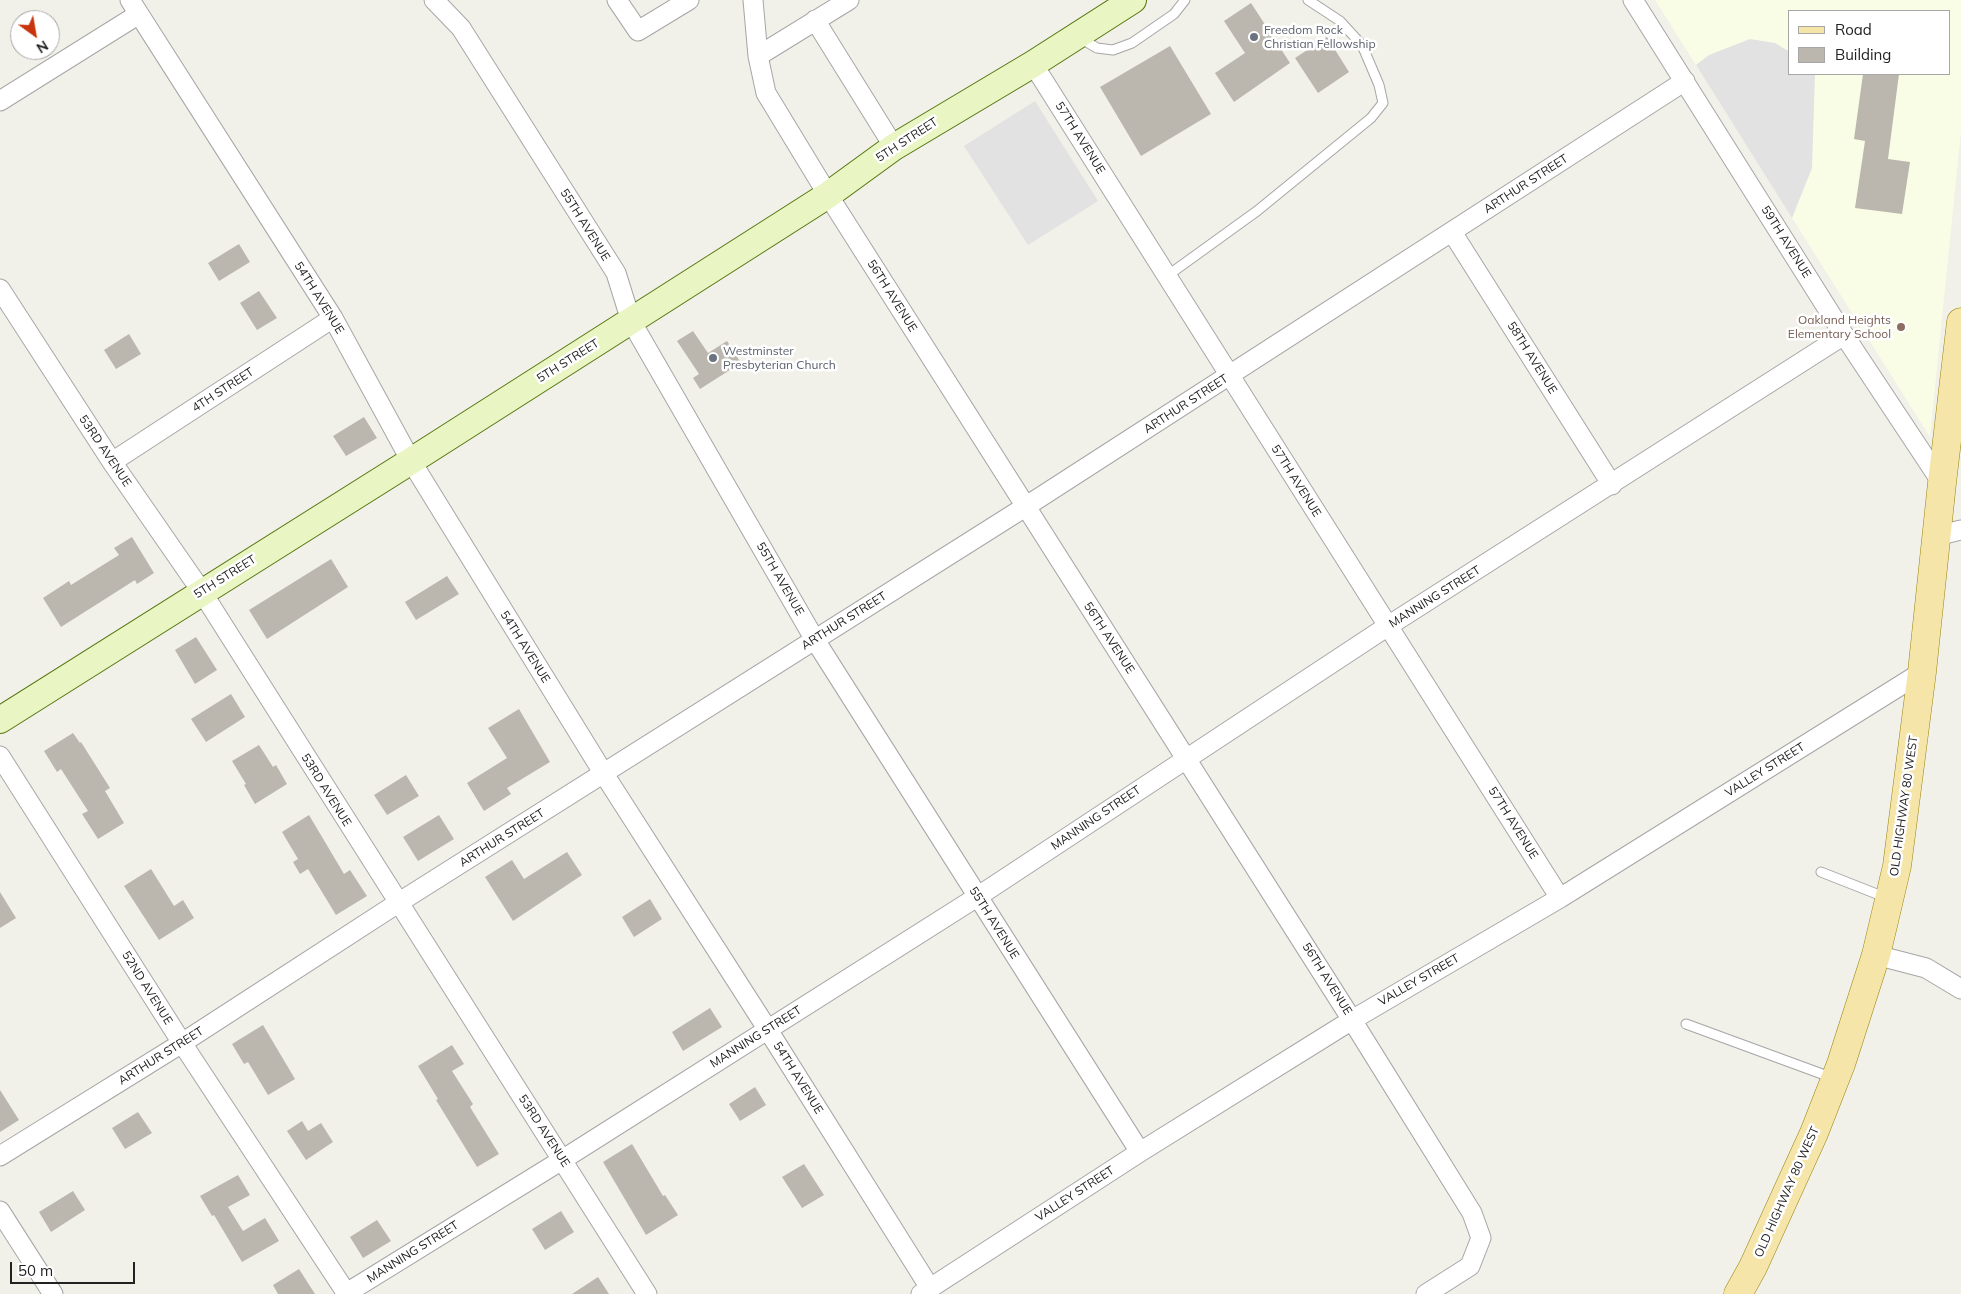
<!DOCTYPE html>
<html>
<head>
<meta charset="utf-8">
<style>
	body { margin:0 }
	#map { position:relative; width:1961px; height:1294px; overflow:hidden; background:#f1f0e9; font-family:Mulish,sans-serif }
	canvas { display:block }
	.legend { position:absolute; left:1788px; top:10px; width:162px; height:65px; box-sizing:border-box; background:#fff; border:1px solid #a7a7a7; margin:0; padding:6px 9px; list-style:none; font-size:15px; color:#222 }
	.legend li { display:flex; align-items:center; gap:10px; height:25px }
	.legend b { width:25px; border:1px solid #a7a7a7 }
	.north { position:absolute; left:10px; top:10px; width:50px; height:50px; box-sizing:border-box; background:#fff; border:1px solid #a7a7a7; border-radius:50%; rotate:148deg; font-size:14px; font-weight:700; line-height:20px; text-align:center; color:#222 }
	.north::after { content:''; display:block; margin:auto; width:18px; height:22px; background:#c7340d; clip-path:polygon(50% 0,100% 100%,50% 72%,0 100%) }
	.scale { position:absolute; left:10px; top:1262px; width:125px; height:22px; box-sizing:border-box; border:2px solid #222; border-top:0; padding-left:6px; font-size:15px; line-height:18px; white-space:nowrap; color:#222; -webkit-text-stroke:4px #fff; paint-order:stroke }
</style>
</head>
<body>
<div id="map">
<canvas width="1961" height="1294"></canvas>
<ul class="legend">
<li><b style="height:6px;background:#f6e5a9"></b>Road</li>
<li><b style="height:14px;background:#bbb7af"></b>Building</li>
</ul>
<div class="north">N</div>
<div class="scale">50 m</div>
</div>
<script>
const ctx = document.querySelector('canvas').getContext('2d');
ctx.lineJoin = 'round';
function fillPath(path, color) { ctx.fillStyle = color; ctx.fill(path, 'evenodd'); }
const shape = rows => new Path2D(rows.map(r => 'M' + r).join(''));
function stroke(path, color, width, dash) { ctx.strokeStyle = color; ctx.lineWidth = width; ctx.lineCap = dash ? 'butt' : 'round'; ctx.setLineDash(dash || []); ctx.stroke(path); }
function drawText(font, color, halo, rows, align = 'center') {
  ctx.font = font + ' Mulish,sans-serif'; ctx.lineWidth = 5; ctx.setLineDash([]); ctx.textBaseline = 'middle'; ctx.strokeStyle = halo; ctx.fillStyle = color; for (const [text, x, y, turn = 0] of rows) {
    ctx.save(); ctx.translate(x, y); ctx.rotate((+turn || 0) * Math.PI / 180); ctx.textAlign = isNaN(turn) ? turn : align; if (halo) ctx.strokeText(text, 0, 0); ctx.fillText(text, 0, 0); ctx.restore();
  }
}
const education = shape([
	[1655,0,1961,0,1961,131,1930,437],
	[1790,11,1950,11,1950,74,1790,74]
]);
const parking = shape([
	[1750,39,1775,43,1790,52,1790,74,1815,74,1812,168,1792,218,1696,65,1709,55],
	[1035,101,1098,201,1028,245,964,146]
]);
const building = shape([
	[1251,3,1290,63,1234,102,1215,73,1245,53,1224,21],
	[1327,37,1349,72,1318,93,1295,58],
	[1170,46,1211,114,1141,156,1100,87],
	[1863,74,1899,74,1888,159,1910,162,1902,214,1855,208,1865,141,1854,139],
	[239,244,250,262,219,281,208,263],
	[259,291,277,318,257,330,240,303],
	[693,331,708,353,727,341,741,363,700,389,693,378,699,374,677,341],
	[129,334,141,354,116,369,104,350],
	[364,417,377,438,346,456,333,436],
	[132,537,154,573,137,584,135,580,61,627,43,598,69,581,71,585,119,555,114,548],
	[331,559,348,587,267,639,249,610],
	[447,576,459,594,416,620,405,602],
	[196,637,217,670,195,684,175,650],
	[231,694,245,717,206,742,191,719],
	[519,709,550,762,507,788,511,794,484,811,467,783,507,758,488,728],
	[73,733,80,743,81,742,110,788,105,791,124,823,98,839,82,814,88,811,61,769,57,772,44,751],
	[259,745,273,767,276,765,287,784,255,804,244,785,246,784,232,761],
	[406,775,419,796,387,815,374,795],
	[309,815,344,874,350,870,367,896,336,915,308,869,300,874,293,862,298,859,282,832],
	[439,815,454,839,418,861,403,837],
	[567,852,582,875,513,921,485,877,512,860,524,879],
	[151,869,174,906,183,900,194,918,159,940,124,886],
	[0,892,16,918,0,928],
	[650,899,662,919,634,937,622,917],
	[710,1008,722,1027,683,1051,672,1032],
	[263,1025,295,1079,268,1095,248,1062,244,1064,232,1044],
	[452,1045,464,1064,452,1071,473,1104,470,1107,499,1154,477,1167,436,1100,438,1099,418,1066],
	[755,1087,766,1105,740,1121,729,1104],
	[0,1090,19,1120,0,1132],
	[138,1112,152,1133,125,1149,112,1128],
	[302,1121,308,1131,321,1123,333,1142,306,1160,287,1131],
	[632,1144,663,1196,665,1195,678,1215,646,1235,603,1162],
	[804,1164,824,1195,802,1208,782,1177],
	[238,1175,250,1195,228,1207,243,1231,265,1218,279,1241,242,1262,214,1215,212,1216,200,1196],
	[73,1191,85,1210,51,1232,39,1212],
	[561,1211,574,1232,545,1250,532,1229],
	[377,1220,391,1241,363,1258,350,1237],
	[299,1269,315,1294,278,1294,273,1285],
	[598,1277,609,1294,572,1294]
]);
const lane = shape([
	[1080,38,1097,48,1113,50,1132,43,1174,14,1185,0],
	[1167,276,1257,211,1371,118,1383,103,1379,85,1362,45,1340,21,1308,0],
	[1821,872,1887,898],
	[1686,1024,1833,1078]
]);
const street = shape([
	[130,0,333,318,411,461,604,774,768,1030,930,1288],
	[434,0,461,28,616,273,631,321,815,640,1140,1152],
	[617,0,638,31,689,0],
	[753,0,758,56,766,93,828,195,1352,1020,1472,1213,1481,1238,1470,1266,1426,1294],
	[1633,0,1844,335,1942,483],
	[815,20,894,147],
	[758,56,849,0],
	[1033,64,1560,898],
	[0,101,139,14],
	[1452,232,1612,485],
	[0,289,112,462,202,592,647,1294],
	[112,462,333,318],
	[1936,536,1961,530],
	[0,756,182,1043,347,1294],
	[1876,955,1926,968,1961,989],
	[0,1156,182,1043,398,903,1025,507,1685,81],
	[0,1211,53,1294],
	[345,1294,562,1160,977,897,1388,626,1844,335],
	[921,1294,1140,1152,1352,1020,1560,898,1922,672]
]);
const secondary = shape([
	[0,720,411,461,828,195,894,147,1033,64,1133,0]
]);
const primary = shape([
	[1738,1294,1753,1267,1814,1133,1841,1064,1876,955,1897,866,1922,672,1942,483,1961,322]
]);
const markers = [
	[1254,37,5,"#6b7280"],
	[1901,327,5,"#8d6e63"],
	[713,358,5,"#6b7280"]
];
const worshipNames = [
	["Freedom Rock",1264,30],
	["Christian Fellowship",1264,44],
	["Westminster",723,351],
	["Presbyterian Church",723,365]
];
const streetNames = [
	["57TH AVENUE",1080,138,58],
	["5TH STREET",907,140,-33],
	["ARTHUR STREET",1526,184,-33],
	["55TH AVENUE",585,225,58],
	["59TH AVENUE",1786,242,58],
	["56TH AVENUE",892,296,58],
	["54TH AVENUE",319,298,58],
	["58TH AVENUE",1532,358,58],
	["5TH STREET",568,361,-32],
	["4TH STREET",223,390,-33],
	["ARTHUR STREET",1186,404,-33],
	["53RD AVENUE",105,451,56],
	["57TH AVENUE",1296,481,58],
	["5TH STREET",225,577,-32],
	["55TH AVENUE",780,579,60],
	["MANNING STREET",1435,597,-32],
	["ARTHUR STREET",844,621,-32],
	["56TH AVENUE",1109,638,57],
	["54TH AVENUE",525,647,58],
	["VALLEY STREET",1765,770,-32],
	["53RD AVENUE",326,790,58],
	["OLD HIGHWAY 80 WEST",1904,806,-82],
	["MANNING STREET",1096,818,-34],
	["57TH AVENUE",1513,823,58],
	["ARTHUR STREET",502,838,-32],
	["55TH AVENUE",994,923,58],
	["56TH AVENUE",1327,979,58],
	["VALLEY STREET",1419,980,-30],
	["52ND AVENUE",147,988,58],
	["MANNING STREET",756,1037,-32],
	["ARTHUR STREET",161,1056,-32],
	["54TH AVENUE",798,1078,58],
	["53RD AVENUE",544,1131,57],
	["OLD HIGHWAY 80 WEST",1787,1192,-66],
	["VALLEY STREET",1075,1194,-33],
	["MANNING STREET",413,1252,-32]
];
const educationNames = [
	["Oakland Heights",1891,320],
	["Elementary School",1891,334]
];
fillPath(education, '#f9fde6');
fillPath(parking, '#e2e2e2');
fillPath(building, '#bbb7af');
stroke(lane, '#a6a6a6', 11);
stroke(street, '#a6a6a6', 21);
stroke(secondary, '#54750d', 28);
stroke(primary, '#96840a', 29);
stroke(lane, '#fff', 9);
stroke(street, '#fff', 19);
stroke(secondary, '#e9f6c3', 26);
stroke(primary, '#f6e5a9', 28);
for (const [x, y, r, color] of markers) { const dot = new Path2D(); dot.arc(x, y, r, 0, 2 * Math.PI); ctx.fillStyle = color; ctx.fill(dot); stroke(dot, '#fff', 2); }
drawText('12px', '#5b616d', '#fff', worshipNames, 'left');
drawText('12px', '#222', '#fff', streetNames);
drawText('12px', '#785e54', '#fff', educationNames, 'right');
</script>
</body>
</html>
